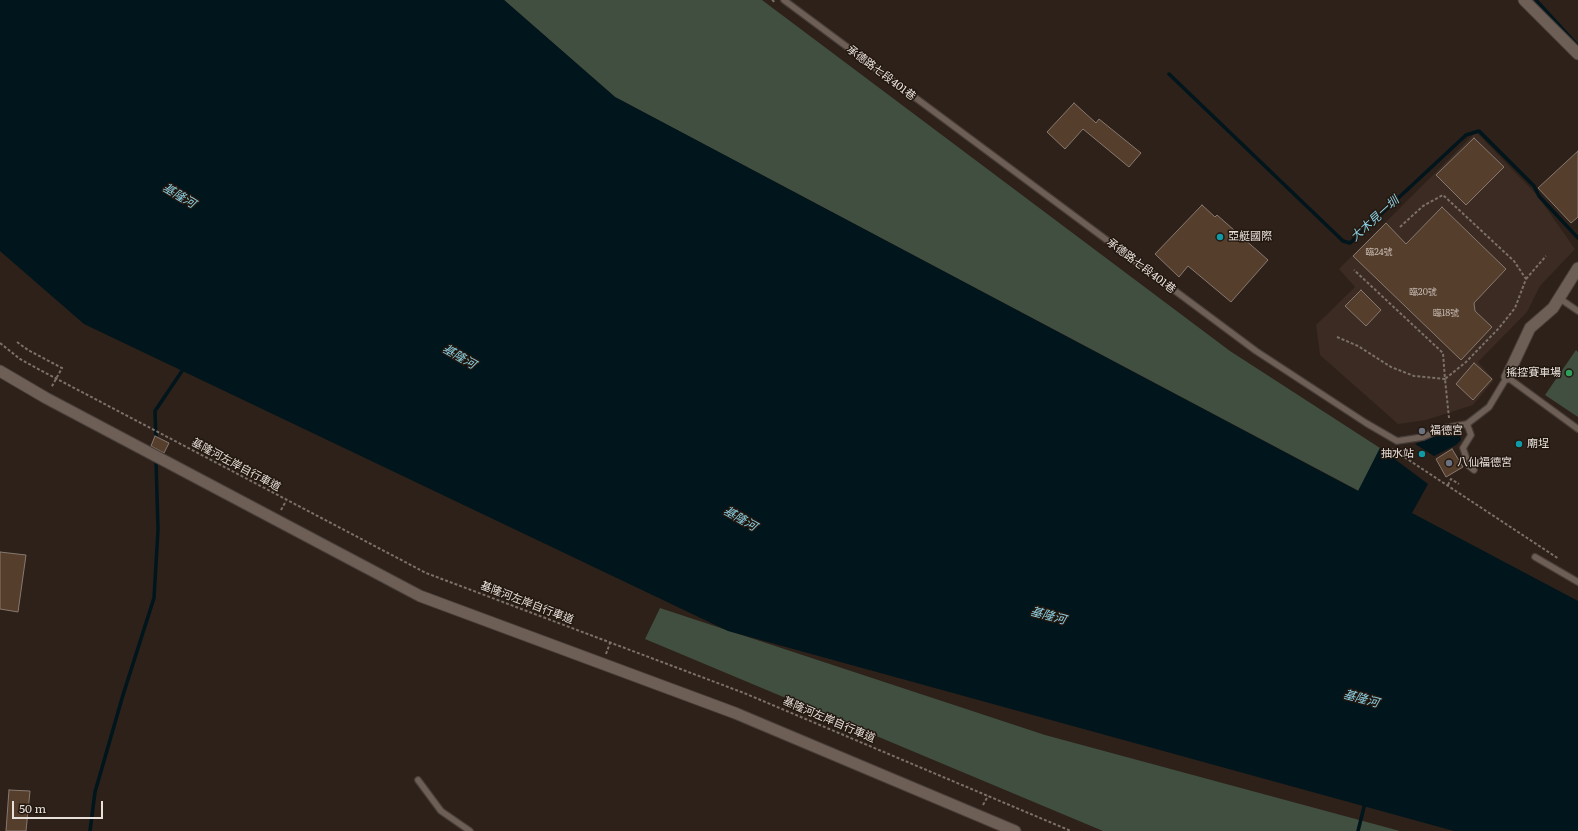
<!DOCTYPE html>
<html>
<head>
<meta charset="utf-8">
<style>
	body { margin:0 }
	#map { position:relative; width:1578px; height:831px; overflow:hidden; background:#2d2119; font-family:Literata,serif }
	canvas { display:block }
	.scale { position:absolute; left:12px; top:801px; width:91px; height:18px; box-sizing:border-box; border:2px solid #e8e0db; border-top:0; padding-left:5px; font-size:12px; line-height:14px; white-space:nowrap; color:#e8e0db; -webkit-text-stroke:3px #231810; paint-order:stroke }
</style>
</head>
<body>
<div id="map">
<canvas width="1578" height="831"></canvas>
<div class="scale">50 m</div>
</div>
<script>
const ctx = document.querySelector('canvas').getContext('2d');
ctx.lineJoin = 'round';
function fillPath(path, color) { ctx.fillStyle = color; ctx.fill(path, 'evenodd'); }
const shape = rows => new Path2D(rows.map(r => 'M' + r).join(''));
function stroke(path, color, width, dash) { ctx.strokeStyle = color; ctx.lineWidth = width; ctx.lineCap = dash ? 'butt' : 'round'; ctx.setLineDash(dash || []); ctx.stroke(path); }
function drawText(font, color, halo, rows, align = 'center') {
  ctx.font = font + ' Literata,"Noto Sans TC",serif'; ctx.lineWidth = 3; ctx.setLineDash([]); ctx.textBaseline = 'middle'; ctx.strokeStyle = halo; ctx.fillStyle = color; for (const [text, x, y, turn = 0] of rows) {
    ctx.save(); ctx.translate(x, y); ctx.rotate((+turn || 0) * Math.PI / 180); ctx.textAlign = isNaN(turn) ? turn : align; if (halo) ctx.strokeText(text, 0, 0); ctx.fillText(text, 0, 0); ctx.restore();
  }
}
const commercial = shape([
	[1476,132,1537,195,1575,249,1540,286,1527,312,1478,362,1494,380,1473,405,1426,420,1398,424,1320,355,1316,325,1355,287,1339,269]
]);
const green = shape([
	[504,0,762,0,1230,351,1380,448,1359,491,615,97],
	[1576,350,1578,352,1578,417,1545,395],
	[660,608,1045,735,1400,831,1103,831,645,639]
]);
const water = shape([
	[0,0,504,0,615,97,1358,491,1380,448,1428,484,1412,513,1578,601,1578,831,1454,831,728,631,84,324,0,251],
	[1456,432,1460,434,1461,440,1456,445,1434,456,1415,444,1441,434]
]);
const stream = shape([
	[1536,0,1578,46],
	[1169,74,1343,241,1350,243,1466,135,1479,131,1534,186,1539,196,1578,238],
	[156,441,155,411,182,371],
	[90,831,95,792,123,695,154,598,158,530,156,459],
	[1358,831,1365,803]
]);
const building = shape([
	[1074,103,1096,123,1099,119,1141,153,1129,167,1083,129,1065,149,1047,132,1074,103],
	[1474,138,1504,167,1466,205,1436,175,1474,138],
	[1578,151,1578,217,1571,223,1538,188,1578,151],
	[1202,205,1215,217,1217,215,1268,260,1231,302,1188,266,1179,277,1155,254,1202,205],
	[1442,207,1506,269,1474,303,1475,311,1492,327,1461,360,1353,256,1386,223,1406,244,1442,207],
	[1361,290,1381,310,1366,326,1345,306,1361,290],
	[1474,363,1492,379,1473,400,1456,384,1474,363],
	[155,436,169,443,164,453,151,446,155,436],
	[1452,449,1463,467,1446,477,1436,459,1452,449],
	[0,552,26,555,18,612,0,609,0,552],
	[9,790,30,791,26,831,6,831,9,790]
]);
const path = shape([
	[772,0,776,3],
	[1400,227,1423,206,1443,195,1514,261,1526,279,1515,308,1499,328,1466,362,1445,379,1449,418],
	[1526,279,1546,256],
	[1337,337,1358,346,1391,367,1414,376,1445,379,1443,353,1354,270],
	[17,342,28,350,62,368,51,388],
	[0,343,20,359,40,370,426,573,744,693,1071,831],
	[1392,449,1559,559],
	[1448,485,1451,479,1459,484],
	[281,510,286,501],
	[606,654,610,643],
	[983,805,988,796]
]);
const service = shape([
	[784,0,1256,351,1366,423,1397,441,1423,437,1444,428,1467,424,1489,407,1507,377,1578,429],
	[1559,298,1578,311],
	[1467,424,1471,435,1463,448,1469,466,1474,470],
	[1535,557,1578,582],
	[418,780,441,811,470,831]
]);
const minor = shape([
	[1524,0,1578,54],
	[0,371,46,398,420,596,735,713,1015,831],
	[1507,377,1530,328,1553,308,1578,268]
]);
const markers = [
	[1220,237,4,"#0f9aa8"],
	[1569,373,4,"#2e9e5b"],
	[1422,431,4,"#6b7280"],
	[1519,444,4,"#0f9aa8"],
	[1422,454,4,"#0f9aa8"],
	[1449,463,4,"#6b7280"]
];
const numberNames = [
	["臨24號",1379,252],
	["臨20號",1423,292],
	["臨18號",1446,313]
];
const streetNames = [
	["承德路七段401巷",881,73,37],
	["承德路七段401巷",1141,266,37],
	["基隆河左岸自行車道",236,465,28],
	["基隆河左岸自行車道",527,603,21],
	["基隆河左岸自行車道",829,720,23]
];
const poiNames = [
	["亞艇國際",1228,237],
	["搖控賽車場",1561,373,"right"],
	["福德宮",1430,431],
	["廟埕",1527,444],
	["抽水站",1414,454,"right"],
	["八仙福德宮",1457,463]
];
const waterNames = [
	["基隆河",179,196,31],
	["大木見一圳",1375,219,-42],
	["基隆河",459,357,30],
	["基隆河",740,519,30],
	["基隆河",1048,616,15],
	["基隆河",1361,699,15]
];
fillPath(commercial, '#3c2b22');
fillPath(green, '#404f40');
fillPath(water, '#00151c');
stroke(stream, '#00151c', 3.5);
fillPath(building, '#563e2d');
stroke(building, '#87796f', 1);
stroke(service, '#483d38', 8);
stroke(minor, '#483d38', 13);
stroke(path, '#7b716a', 2, [3, 2]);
stroke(service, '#6d5f56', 5.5);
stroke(minor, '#6d5f56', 11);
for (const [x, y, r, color] of markers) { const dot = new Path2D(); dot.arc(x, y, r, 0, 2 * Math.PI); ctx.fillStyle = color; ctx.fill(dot); stroke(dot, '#231810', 1.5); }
drawText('9px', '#c4b8b0', null, numberNames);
drawText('11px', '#e8e0db', '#231810', streetNames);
drawText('11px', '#e8e0db', '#231810', poiNames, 'left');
drawText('italic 12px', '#8bd0e4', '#231810', waterNames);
</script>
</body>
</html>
